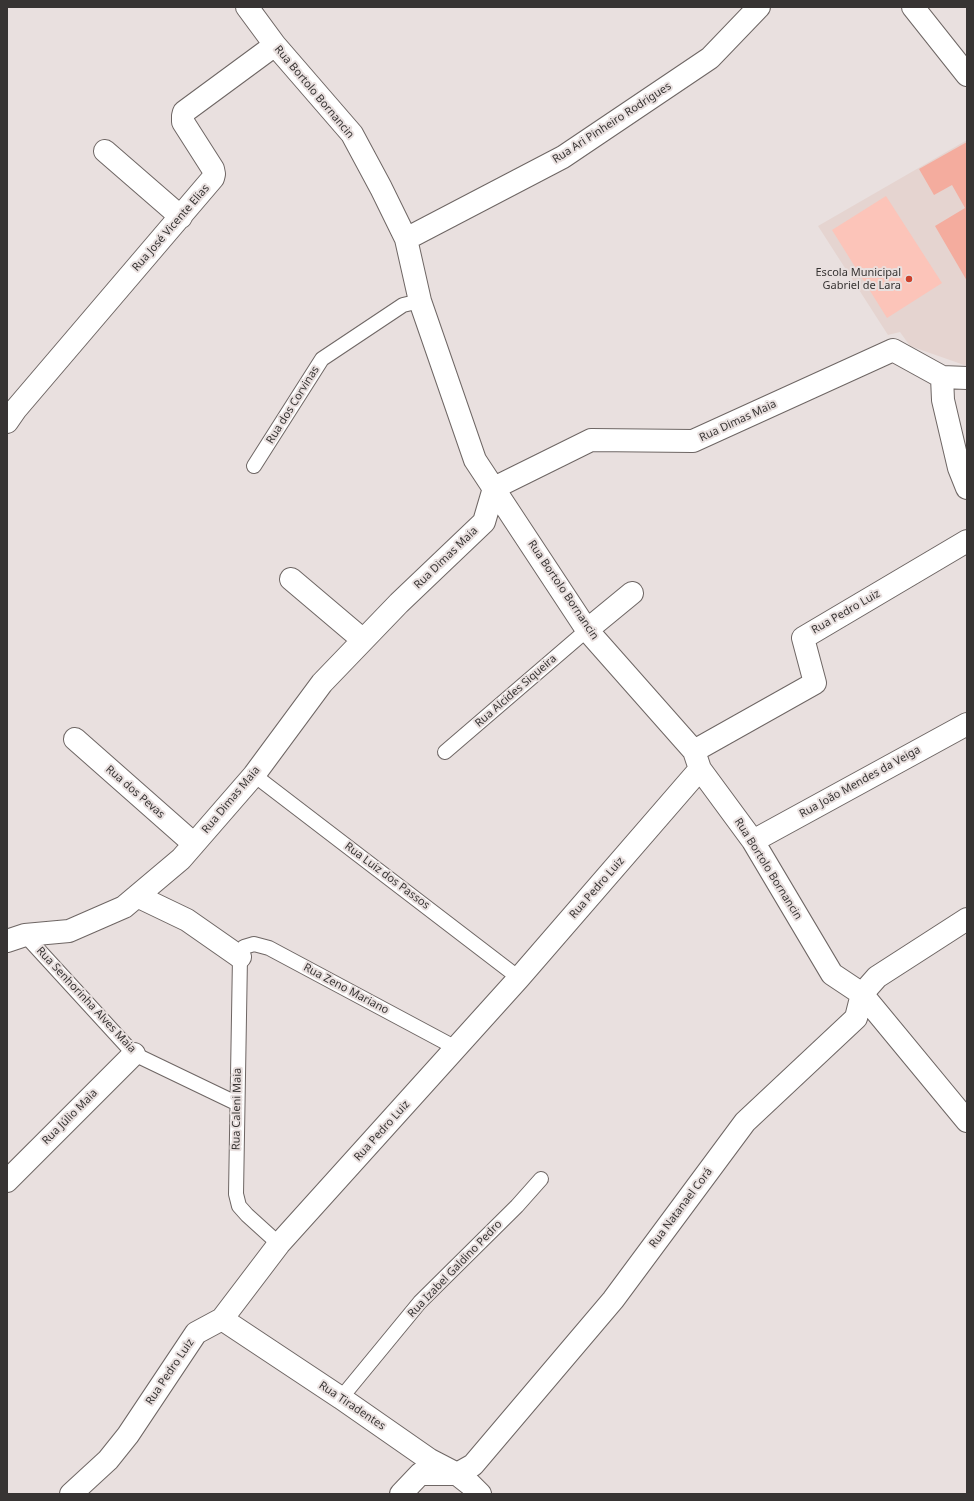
<!DOCTYPE html>
<html>
<head>
<meta charset="utf-8">
<style>
	body { margin:0 }
	#map { position:relative; width:974px; height:1501px; overflow:hidden; background:#e9e0df; font-family:"Noto Sans",sans-serif }
	canvas { display:block }
	.frame { position:absolute; inset:0; border:8px solid #373433; pointer-events:none }
</style>
</head>
<body>
<div id="map">
<canvas width="974" height="1501"></canvas>
<div class="frame"></div>
</div>
<script>
const ctx = document.querySelector('canvas').getContext('2d');
ctx.lineJoin = 'round';
function fillPath(path, color) { ctx.fillStyle = color; ctx.fill(path, 'evenodd'); }
const shape = rows => new Path2D(rows.map(r => 'M' + r).join(''));
function stroke(path, color, width, dash) { ctx.strokeStyle = color; ctx.lineWidth = width; ctx.lineCap = dash ? 'butt' : 'round'; ctx.setLineDash(dash || []); ctx.stroke(path); }
function drawText(font, color, halo, rows, align = 'center') {
  ctx.font = font + ' "Noto Sans",sans-serif'; ctx.lineWidth = 4; ctx.setLineDash([]); ctx.textBaseline = 'middle'; ctx.strokeStyle = halo; ctx.fillStyle = color; for (const [text, x, y, turn = 0] of rows) {
    ctx.save(); ctx.translate(x, y); ctx.rotate((+turn || 0) * Math.PI / 180); ctx.textAlign = isNaN(turn) ? turn : align; if (halo) ctx.strokeText(text, 0, 0); ctx.fillText(text, 0, 0); ctx.restore();
  }
}
const built = shape([
	[967,140,967,366,910,346,900,332,888,335,818,226]
]);
const green = shape([
	[886,196,942,283,887,318,832,230]
]);
const building = shape([
	[967,142,966,176,967,281,935,226,965,208,952,185,934,195,919,169]
]);
const lane = shape([
	[254,466,322,359,403,305,420,301],
	[445,752,587,630],
	[254,775,519,978],
	[25,935,134,1054,236,1103],
	[279,1244,247,1215,239,1206,236,1194,240,957,241,953,244,947,254,944,269,948,456,1048],
	[341,1398,420,1302,517,1206,541,1179]
]);
const street = shape([
	[247,7,275,45,352,134,381,188,406,239,420,301,475,460,587,630,694,751,700,769,753,841,832,974,862,994,967,1121],
	[913,7,967,75],
	[105,151,181,217],
	[406,239,563,157,710,58,759,7],
	[942,377,943,400,959,468,967,488],
	[7,422,16,409,213,178,214,174,213,169,183,122,183,116,184,112,275,45],
	[291,579,363,640],
	[587,630,632,593],
	[75,739,194,844],
	[694,751,815,683,803,638,967,541],
	[753,841,967,724],
	[137,896,187,920,240,957],
	[7,941,25,935,69,931,124,907,181,859,254,775,322,683,399,603,484,522,494,488,591,440,693,441,893,350,942,377,967,378],
	[7,1181,134,1054],
	[222,1319,341,1398,430,1460,457,1474,471,1485,480,1494],
	[71,1494,108,1460,128,1435,196,1333,222,1319,279,1244,519,978,700,769],
	[401,1494,420,1474,457,1474,473,1465,613,1300,745,1122,856,1018,862,994,877,977,967,919]
]);
const markers = [
	[909,279,4,"#cc402b"]
];
const streetNames = [
	["Rua Bortolo Bornancin",314,92,50],
	["Rua Ari Pinheiro Rodrigues",612,123,-33],
	["Rua José Vicente Elias",171,228,-49],
	["Rua dos Corvinas",293,405,-58],
	["Rua Dimas Maia",738,421,-25],
	["Rua Dimas Maia",446,558,-44],
	["Rua Bortolo Bornancin",563,590,56],
	["Rua Pedro Luiz",846,612,-30],
	["Rua Alcides Siqueira",516,691,-41],
	["Rua João Mendes da Veiga",860,782,-29],
	["Rua dos Pevas",135,792,41],
	["Rua Dimas Maia",231,800,-50],
	["Rua Bortolo Bornancin",768,869,58],
	["Rua Luiz dos Passos",387,876,37],
	["Rua Pedro Luiz",597,888,-49],
	["Rua Zeno Mariano",346,989,28],
	["Rua Senhorinha Alves Maia",86,1000,47],
	["Rua Caleni Maia",237,1109,-89],
	["Rua Júlio Maia",70,1117,-45],
	["Rua Pedro Luiz",382,1131,-48],
	["Rua Natanael Corá",681,1208,-53],
	["Rua Izabel Galdino Pedro",455,1269,-46],
	["Rua Pedro Luiz",170,1372,-56],
	["Rua Tiradentes",352,1406,34]
];
const poiNames = [
	["Escola Municipal",901,273],
	["Gabriel de Lara",901,286]
];
fillPath(built, '#e5d4d0');
fillPath(green, '#fcc4b9');
fillPath(building, '#f4ac9e');
stroke(lane, '#6e6664', 16);
stroke(street, '#6e6664', 24);
stroke(lane, '#fff', 14);
stroke(street, '#fff', 22);
for (const [x, y, r, color] of markers) { const dot = new Path2D(); dot.arc(x, y, r, 0, 2 * Math.PI); ctx.fillStyle = color; ctx.fill(dot); stroke(dot, '#e9e0df', 1.5); }
drawText('11px', '#373433', '#e9e0df', streetNames);
drawText('11px', '#373433', '#e9e0df', poiNames, 'right');
</script>
</body>
</html>
